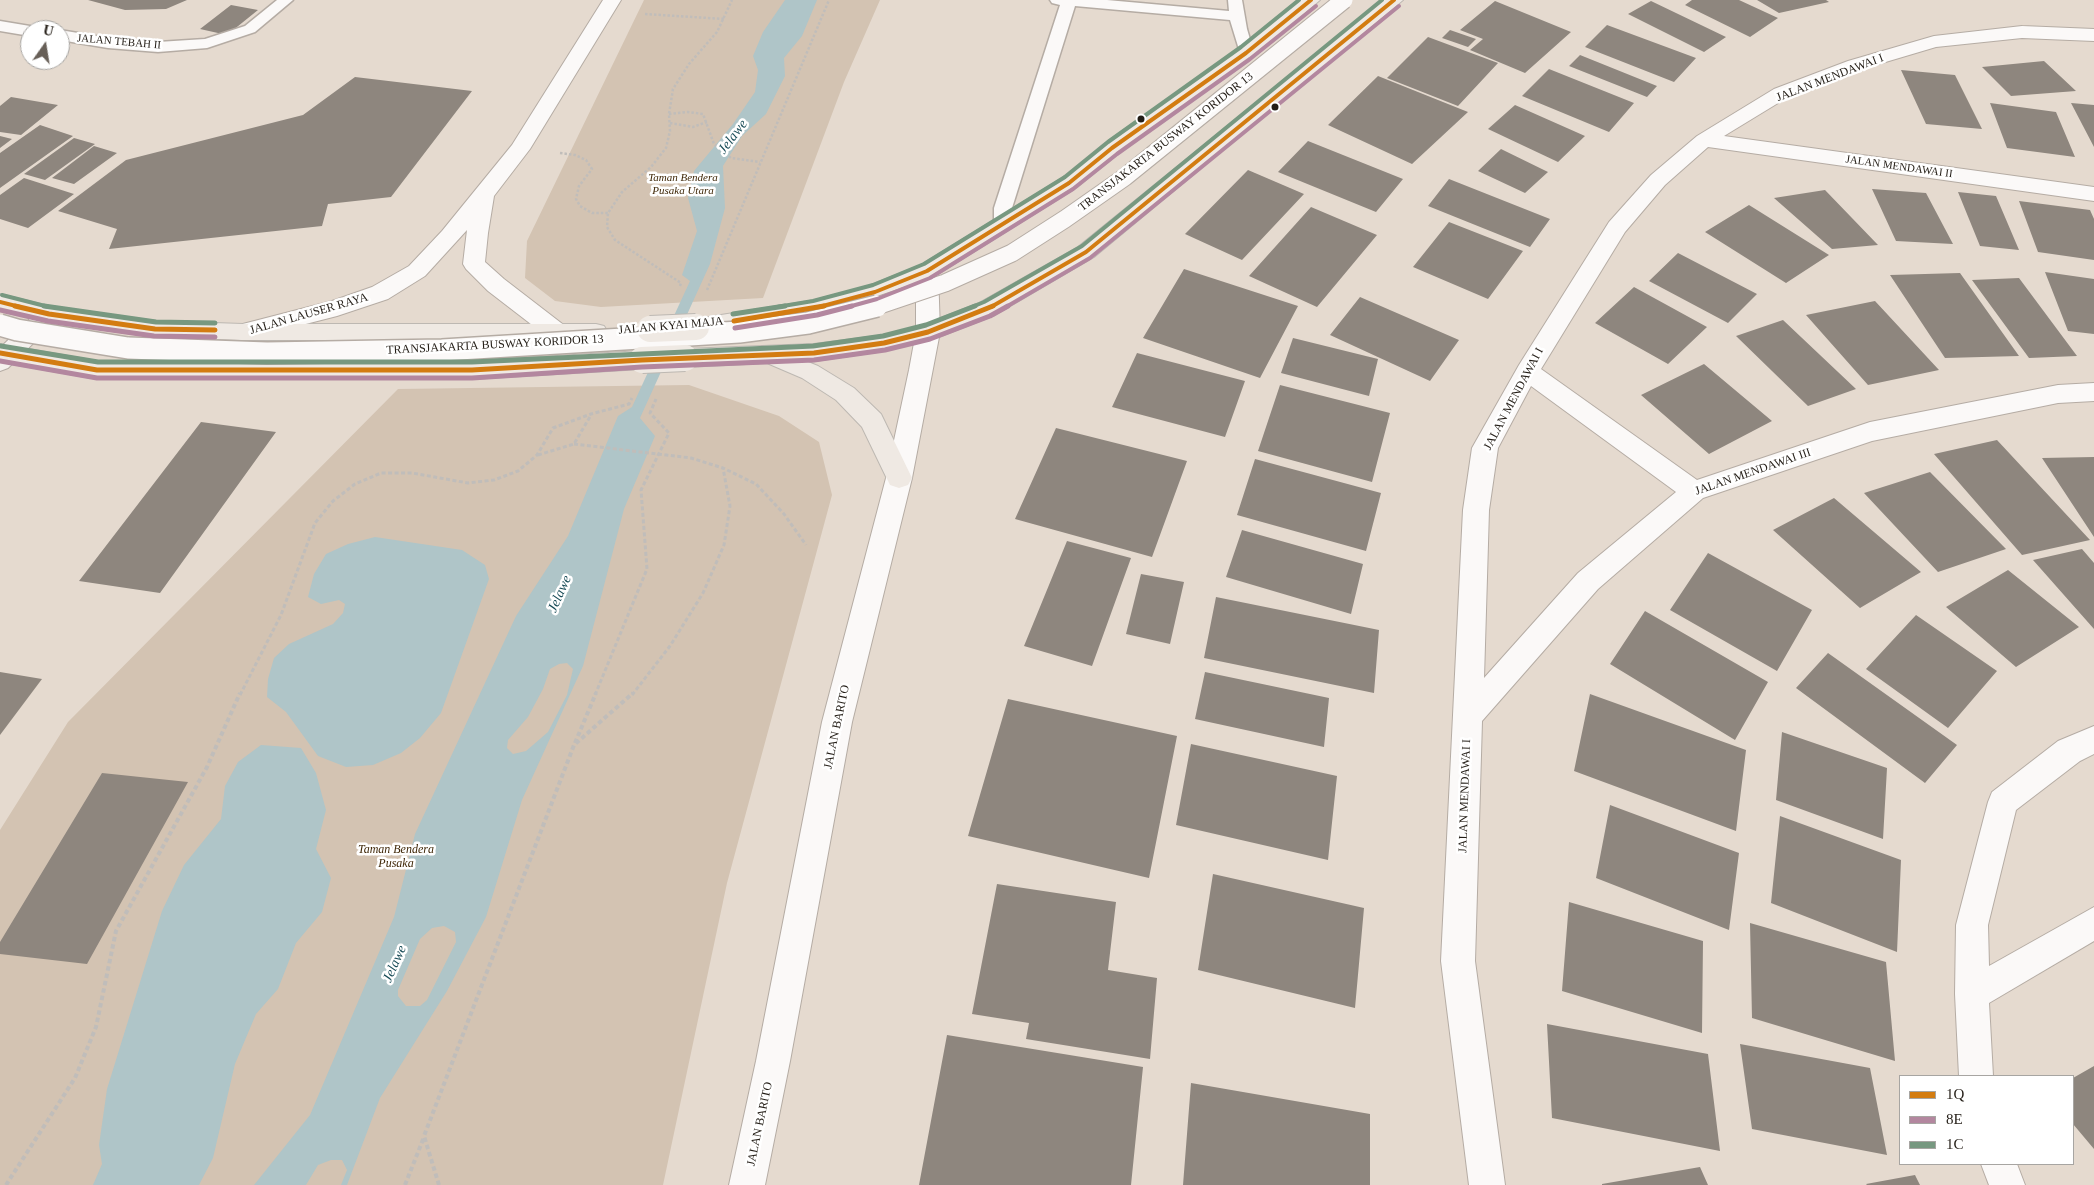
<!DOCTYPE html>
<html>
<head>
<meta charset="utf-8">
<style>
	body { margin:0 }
	#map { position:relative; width:2094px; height:1185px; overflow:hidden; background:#e5dacf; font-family:Georgia,serif }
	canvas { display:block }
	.legend { position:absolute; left:1899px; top:1075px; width:175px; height:90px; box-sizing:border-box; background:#fff; border:1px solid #a7a5a2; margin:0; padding:6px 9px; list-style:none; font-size:15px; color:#231d16 }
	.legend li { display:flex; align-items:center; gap:10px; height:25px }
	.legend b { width:25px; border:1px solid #a7a5a2 }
	.north { position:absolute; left:20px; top:20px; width:50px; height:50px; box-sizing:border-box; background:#fff; border:1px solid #a7a5a2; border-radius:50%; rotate:13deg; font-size:14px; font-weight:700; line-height:20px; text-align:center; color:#231d16 }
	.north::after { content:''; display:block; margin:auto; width:18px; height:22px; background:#675f57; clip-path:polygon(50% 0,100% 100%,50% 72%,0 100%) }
</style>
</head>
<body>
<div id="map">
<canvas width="2094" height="1185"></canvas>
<ul class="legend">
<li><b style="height:6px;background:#d37c11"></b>1Q</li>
<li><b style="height:6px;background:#b3879f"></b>8E</li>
<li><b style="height:6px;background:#779880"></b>1C</li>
</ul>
<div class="north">U</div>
</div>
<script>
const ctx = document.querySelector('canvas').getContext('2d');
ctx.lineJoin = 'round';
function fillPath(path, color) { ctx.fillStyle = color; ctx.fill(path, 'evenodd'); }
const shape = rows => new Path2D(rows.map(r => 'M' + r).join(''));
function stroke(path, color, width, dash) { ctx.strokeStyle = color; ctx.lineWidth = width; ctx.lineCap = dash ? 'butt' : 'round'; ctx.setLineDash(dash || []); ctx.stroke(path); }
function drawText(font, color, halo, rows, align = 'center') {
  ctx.font = font + ' Georgia,serif'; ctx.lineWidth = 5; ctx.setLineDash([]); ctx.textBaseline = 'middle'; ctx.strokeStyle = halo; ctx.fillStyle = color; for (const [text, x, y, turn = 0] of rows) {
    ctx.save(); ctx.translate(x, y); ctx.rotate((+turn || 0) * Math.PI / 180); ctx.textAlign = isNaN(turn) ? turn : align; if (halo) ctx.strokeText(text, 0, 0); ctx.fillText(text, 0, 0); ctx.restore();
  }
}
const green = shape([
	[644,0,880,0,844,82,763,298,601,307,555,301,525,278,527,241],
	[689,385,779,416,819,442,832,495,727,883,663,1185,0,1185,0,830,68,722,398,389]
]);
const water = shape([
	[785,0,817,0,802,36,784,58,785,76,766,114,742,136,723,166,725,208,710,264,640,418,655,436,624,509,583,666,522,800,486,917,447,991,380,1098,347,1185,341,1185,347,1170,342,1160,331,1160,318,1165,306,1185,254,1185,310,1115,394,917,415,834,516,616,568,536,618,416,632,407,690,281,682,275,697,231,688,198,694,171,733,124,755,92,758,70,753,56,763,32],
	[567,663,573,669,567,695,548,732,526,751,513,754,507,748,508,740,528,717,543,689,550,669,559,664],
	[444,926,455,932,456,942,427,1000,420,1006,406,1006,398,996,398,990,420,939,432,928],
	[375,537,462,550,485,565,489,579,441,713,420,738,401,753,373,765,346,767,318,756,286,712,267,697,268,679,274,658,289,644,333,624,343,613,345,604,339,600,321,604,308,597,314,574,326,554,348,544],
	[261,745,301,748,316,773,326,810,316,849,331,878,322,912,296,943,278,989,256,1014,235,1064,213,1158,199,1185,93,1185,102,1164,99,1145,107,1089,162,911,184,865,221,819,225,786,238,762]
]);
const building = shape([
	[88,0,187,0,166,9,125,10],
	[1692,0,1739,0,1778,18,1750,37,1685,5],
	[1757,0,1826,0,1829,2,1779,13],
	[1495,1,1571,32,1525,73,1470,50,1483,39,1460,30],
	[1651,1,1726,37,1704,52,1628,14],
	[231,5,258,10,227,35,200,29],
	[1607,25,1696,58,1674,82,1585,47],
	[1450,30,1476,39,1468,47,1442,38],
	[1428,37,1498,63,1458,106,1387,78],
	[1580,55,1657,86,1647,97,1569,66],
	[2044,61,2076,91,2011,96,1982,67],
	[1549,69,1634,103,1609,132,1522,96],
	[1901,70,1955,75,1982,129,1926,124],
	[1378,76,1468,112,1412,164,1328,125],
	[355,77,472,91,391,197,328,204,322,226,109,249,117,229,58,211,126,160,303,115],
	[11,97,58,105,21,135,0,132,0,106],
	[1990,103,2056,112,2075,157,2007,148],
	[2071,103,2094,105,2094,147],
	[1515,105,1585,136,1558,162,1488,129],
	[40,125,73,136,0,188,0,153],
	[0,136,12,139,0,148],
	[74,138,95,144,45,180,24,174],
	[1308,141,1403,179,1376,212,1278,172],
	[94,146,117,153,74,184,52,178],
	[1501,149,1548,172,1525,193,1478,171],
	[1248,170,1304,194,1242,260,1185,234],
	[24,178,74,194,28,228,0,219,0,195],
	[1449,179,1550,219,1530,247,1428,206],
	[1872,189,1926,193,1953,244,1896,241],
	[1825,190,1878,245,1832,249,1774,198],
	[1958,192,1996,196,2019,250,1980,246],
	[2019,201,2090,210,2094,219,2094,260,2038,252],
	[1749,205,1829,255,1786,283,1705,232],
	[1311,207,1377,235,1317,307,1249,276],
	[1449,222,1523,251,1488,299,1413,267],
	[1678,253,1757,294,1728,323,1649,281],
	[1184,269,1298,306,1260,378,1143,338],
	[2045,272,2094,279,2094,334,2068,331],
	[1960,273,2019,356,1945,358,1890,275],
	[2019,278,2077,356,2029,358,1972,280],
	[1634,287,1707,327,1668,364,1595,323],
	[1360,297,1459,340,1430,381,1330,335],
	[1875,301,1939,370,1868,385,1806,315],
	[1783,320,1856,389,1808,406,1736,336],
	[1293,338,1378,359,1369,396,1281,373],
	[1137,353,1245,381,1225,437,1112,407],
	[1704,364,1772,421,1709,454,1641,395],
	[1280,385,1390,413,1372,482,1258,451],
	[201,422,276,432,160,593,79,581],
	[1056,428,1187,461,1152,557,1015,519],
	[1997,440,2090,540,2022,555,1934,454],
	[2094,457,2094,537,2042,458],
	[1255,459,1381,493,1366,551,1237,515],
	[1930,472,2006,549,1938,572,1864,493],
	[1834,498,1921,572,1860,608,1773,530],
	[1242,530,1363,564,1351,614,1226,577],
	[1067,541,1131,558,1092,666,1024,646],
	[2082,549,2094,563,2094,629,2033,560],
	[1708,553,1812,610,1777,671,1670,610],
	[2008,570,2079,627,2016,667,1946,607],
	[1141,574,1184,582,1170,644,1126,634],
	[1216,597,1379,630,1374,693,1204,658],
	[1645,611,1768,682,1735,740,1610,664],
	[1916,615,1997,671,1948,728,1866,669],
	[1828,653,1957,745,1925,783,1796,688],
	[0,672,42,679,0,735],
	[1205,672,1329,698,1324,747,1195,719],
	[1590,694,1746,750,1736,831,1574,771],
	[1008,699,1177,736,1149,878,968,836],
	[1782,732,1887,768,1883,839,1776,800],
	[1191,744,1337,776,1328,860,1176,825],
	[102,773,188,782,87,964,0,954,0,942],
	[1610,805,1739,853,1729,930,1596,878],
	[1780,816,1901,860,1897,952,1771,903],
	[1213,874,1364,908,1355,1008,1198,970],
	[997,884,1116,902,1108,970,1157,978,1150,1059,1026,1039,1029,1023,972,1014],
	[1569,902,1703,941,1702,1033,1562,991],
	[1750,923,1886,962,1895,1061,1752,1018],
	[1547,1024,1708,1054,1720,1151,1552,1118],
	[947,1035,1143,1067,1131,1185,919,1185],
	[1740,1044,1870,1068,1887,1155,1752,1129],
	[2094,1066,2094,1149,2073,1124,2073,1078],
	[1191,1083,1370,1114,1370,1185,1183,1185],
	[1700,1167,1708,1185,1602,1185,1602,1184],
	[1915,1175,1920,1185,1867,1185,1866,1184]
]);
const pathFar2 = shape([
	[645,14,724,19],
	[669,114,688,112,703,114,714,144,731,158,760,162],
	[670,123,693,127,707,122],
	[560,153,575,155,586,160,592,169,579,186,576,199,580,206,592,213,608,213],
	[680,286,681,283,615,240,607,227,608,213,622,192,651,167,666,148,670,131,669,114,673,89,689,64,717,32,732,0],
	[707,290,829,0]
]);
const pathFar1 = shape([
	[574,444,691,458,723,468,756,484,784,514,806,545],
	[538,455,574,444,591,415],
	[240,695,281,615,315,523,333,501,355,484,381,473,412,473,468,483,494,480,518,471,537,455,553,428,591,414,629,404,632,398],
	[595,695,647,569,641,490,669,433,650,413,656,399],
	[632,695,670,646,703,593,724,545,730,506,723,468]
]);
const path = shape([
	[575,743,596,693],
	[6,1185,75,1078,96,1027,116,931,207,767,240,693],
	[405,1185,424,1137],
	[439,1185,424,1136,574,745,633,693]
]);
const service = shape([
	[277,0,293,0,255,32,207,48,158,52,108,48,60,40,60,30,108,38,158,42,205,39,245,26,277,0],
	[1050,0,1107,0,1229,11,1228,0,1242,0,1247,29,1254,53,1251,56,1246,58,1241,56,1230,20,1075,6,1012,208,1012,223,1009,227,1003,229,997,227,994,223,994,208,1060,5,1052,3,1050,0],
	[0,21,30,26,37,30,30,30,30,36,0,31,0,21]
]);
const minor = shape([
	[2022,26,2094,29,2094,41,2022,38,1936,47,1862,69,1788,97,1724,136,2094,187,2094,201,1708,147,1665,185,1625,232,1541,369,1697,480,1870,422,2058,385,2094,383,2094,401,2058,403,1872,441,1703,498,1598,589,1482,721,1475,961,1505,1185,1469,1185,1441,961,1463,510,1472,448,1519,365,1609,222,1651,175,1697,136,1774,89,1848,61,1934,36,2022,26],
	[1531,386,1676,492,1578,573,1484,678,1489,510,1498,448,1531,386],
	[2094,726,2094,754,2080,761,2016,810,1988,925,1989,966,2094,907,2094,941,1989,1003,1993,1076,1959,1076,1955,994,1956,925,1988,802,1992,792,2058,741,2094,726],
	[1981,1164,2017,1164,2025,1185,1989,1185,1981,1164]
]);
const tertiary = shape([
	[603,0,621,0,530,149,494,196,488,233,485,262,504,279,565,326,569,332,565,338,557,340,549,338,488,291,466,269,463,264,467,230,425,276,388,299,337,316,243,340,235,338,231,332,235,326,332,301,372,287,409,266,442,231,512,145,603,0],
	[927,263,935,266,938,271,940,332,912,478,852,722,790,1061,765,1185,729,1185,756,1061,822,722,886,478,909,370,916,332,916,271,919,266,927,263]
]);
const secondary = shape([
	[49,306,57,308,61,314,57,320,8,368,0,371,0,348,41,308,49,306]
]);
const primary = shape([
	[1300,0,1320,0,1253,57,1119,153,1076,188,935,276,883,298,815,316,696,335,688,333,684,327,688,321,696,319,815,300,868,286,919,266,1062,178,1105,143,1239,49,1300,0],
	[1383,0,1403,0,1094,257,995,315,936,338,884,351,808,362,818,366,854,388,881,414,912,478,908,485,899,488,890,485,862,427,836,400,802,378,767,363,685,367,677,364,673,358,677,352,685,349,814,344,884,335,923,325,979,303,1078,247,1383,0],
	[0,294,49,306,155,321,243,324,596,324,604,326,608,332,604,338,596,340,243,340,155,337,49,322,0,310,0,294],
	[0,344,97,361,472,361,642,351,650,354,654,360,650,366,642,369,472,379,97,379,0,362,0,344]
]);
const serviceBridgeFar1 = shape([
	[874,307,945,283,1012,253,1065,219,1125,177,1344,0]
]);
const serviceBridge = shape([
	[0,325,17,330,128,348,267,353,442,350,739,332,808,323,877,306]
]);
const primaryBridge = shape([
	[650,329,696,327],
	[642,360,685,358]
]);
const bus1Far1 = shape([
	[0,302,20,307],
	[819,307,875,292,927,271,1069,183,1112,148,1246,53,1311,0],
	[991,307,1086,252,1394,0]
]);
const bus1 = shape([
	[15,306,49,314,155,329,215,330],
	[734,321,824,306],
	[0,353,97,370,472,370,642,360,814,353,884,343,928,332,993,306]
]);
const bus2Far1 = shape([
	[848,307,877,299,930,278,1073,189,1117,154,1250,59,1316,6],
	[1006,307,1090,258,1399,6]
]);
const bus2 = shape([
	[0,310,48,321,154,336,215,337],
	[735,328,817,315,852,306],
	[0,361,97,378,472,378,642,367,814,360,885,350,930,339,990,316,1008,306]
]);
const bus3Far1 = shape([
	[2,295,49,307],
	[777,307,813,301,873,285,924,264,1065,177,1108,142,1241,47,1299,0],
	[972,307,984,302,1082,246,1382,0]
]);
const bus3 = shape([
	[44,306,156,322,215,323],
	[733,314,785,306],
	[1,346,98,362,472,362,813,346,883,336,926,325,975,306]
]);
const markers = [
	[1275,107,4.5,"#231d16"],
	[1141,119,4.5,"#231d16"]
];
const farStreetnames = [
	["JALAN TEBAH II",119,42,5],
	["JALAN MENDAWAI II",1899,167,8]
];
const farParknames = [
	["Taman Bendera",683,178],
	["Pusaka Utara",683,191]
];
const streetNames = [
	["JALAN MENDAWAI I",1830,78,-21],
	["TRANSJAKARTA BUSWAY KORIDOR 13",1166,142,-38],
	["JALAN LAUSER RAYA",309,314,-16],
	["JALAN KYAI MAJA",671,326,-5],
	["TRANSJAKARTA BUSWAY KORIDOR 13",495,345,-3],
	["JALAN MENDAWAI I",1514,399,-62],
	["JALAN MENDAWAI III",1753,472,-19],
	["JALAN BARITO",837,727,-78],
	["JALAN MENDAWAI I",1465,796,-88],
	["JALAN BARITO",760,1124,-78]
];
const parkNames = [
	["Taman Bendera",396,850],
	["Pusaka",396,864]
];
const waterNames = [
	["Jelawe",733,137,-53],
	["Jelawe",560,594,-66],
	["Jelawe",395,964,-66]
];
fillPath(green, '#d3c3b2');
fillPath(water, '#afc5c8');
fillPath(building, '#8e867e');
stroke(service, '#b5aca4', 3);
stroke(minor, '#b5aca4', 2);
stroke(tertiary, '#b5aca4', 2);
stroke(secondary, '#b5aca4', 2);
stroke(primary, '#bdb8b2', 2);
stroke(pathFar2, '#c0bdba', 2.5, [2.5, 2]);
stroke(pathFar1, '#c0bdba', 3, [4, 2.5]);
stroke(path, '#c0bdba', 4, [4.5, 3]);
fillPath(service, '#fbf9f8');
fillPath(minor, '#fbf9f8');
fillPath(tertiary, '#fbf9f8');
fillPath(secondary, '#f5f1ee');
fillPath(primary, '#efe9e3');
stroke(serviceBridgeFar1, '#b5aca4', 19, []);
stroke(serviceBridge, '#b5aca4', 24, []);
stroke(primaryBridge, '#bdb8b2', 28, []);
stroke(serviceBridgeFar1, '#fbf9f8', 17);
stroke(serviceBridge, '#fbf9f8', 21);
stroke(primaryBridge, '#efe9e3', 26);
stroke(bus1Far1, '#d37c11', 4);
stroke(bus1, '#d37c11', 5);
stroke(bus2Far1, '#b3879f', 4);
stroke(bus2, '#b3879f', 5);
stroke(bus3Far1, '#779880', 4);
stroke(bus3, '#779880', 5);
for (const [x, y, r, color] of markers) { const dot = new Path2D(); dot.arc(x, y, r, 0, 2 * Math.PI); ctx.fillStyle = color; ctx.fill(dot); stroke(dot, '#fff', 2); }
drawText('11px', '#231d16', '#fff', farStreetnames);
drawText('italic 11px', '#3f2707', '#fff', farParknames);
drawText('12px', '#231d16', '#fff', streetNames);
drawText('italic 12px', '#3f2707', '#fff', parkNames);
drawText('italic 14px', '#1a4d58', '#fff', waterNames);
</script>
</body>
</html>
